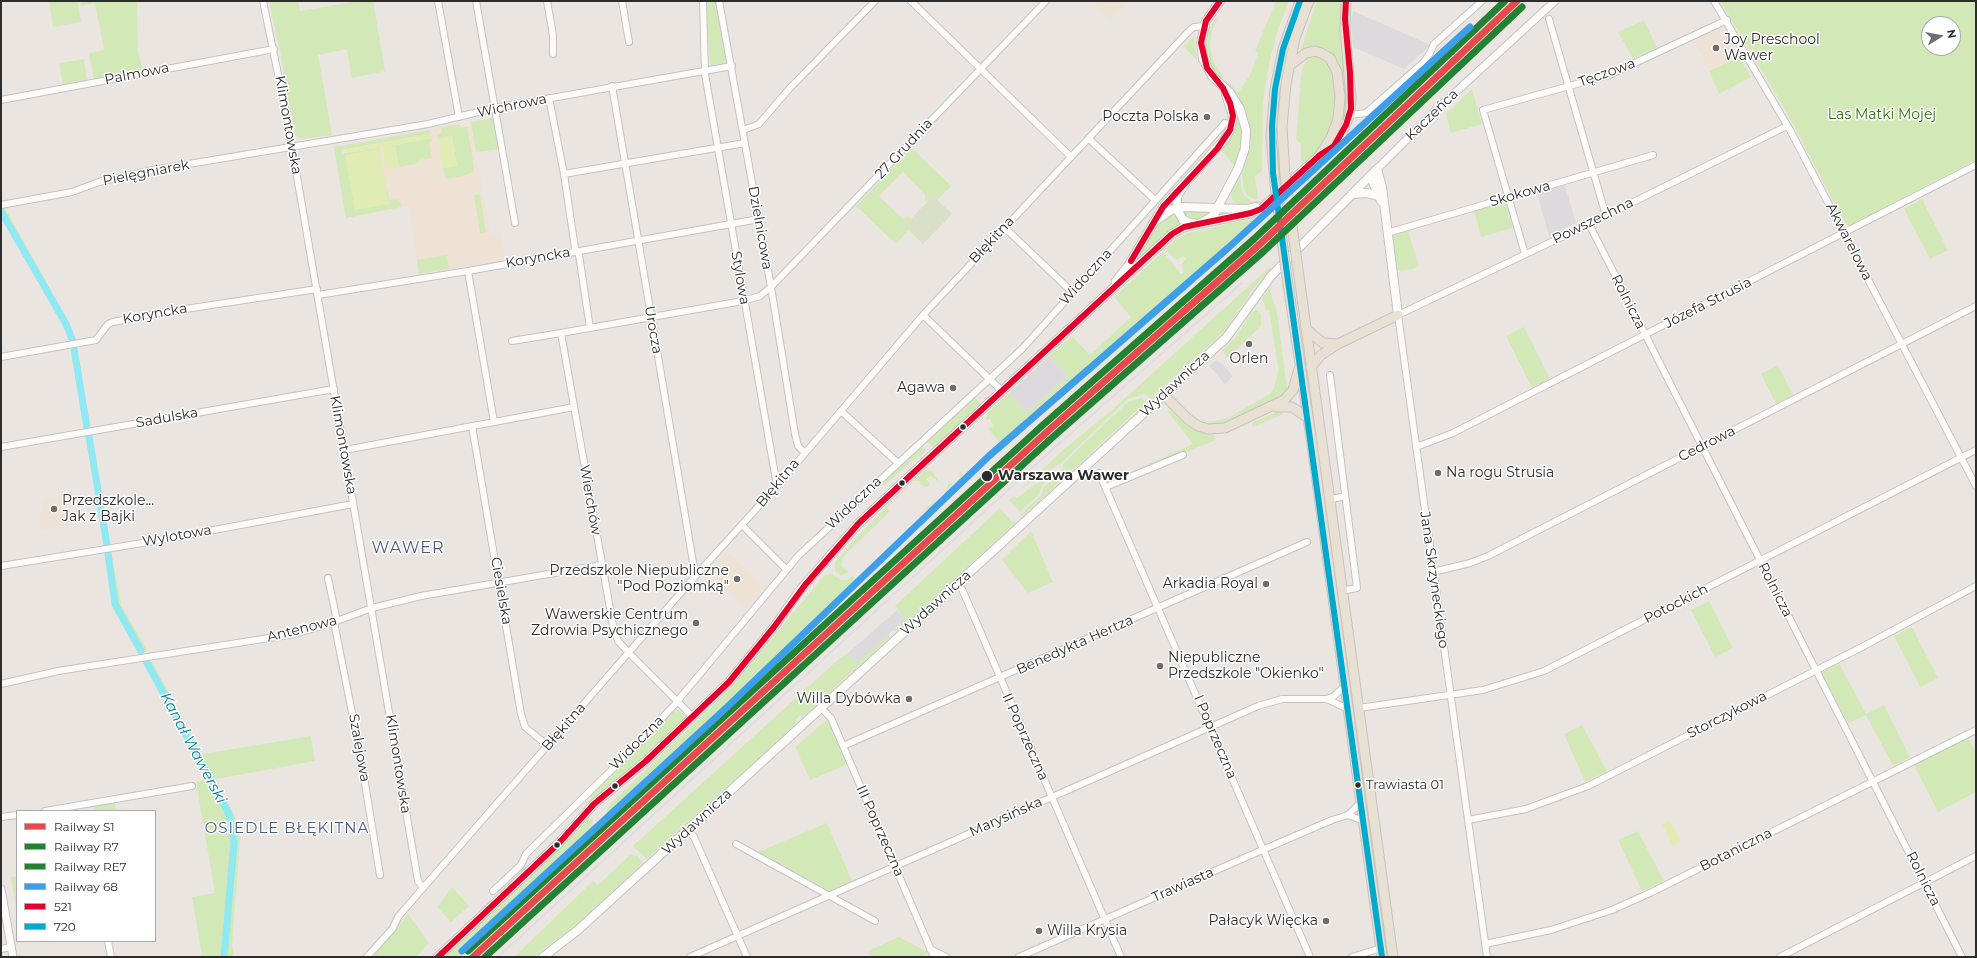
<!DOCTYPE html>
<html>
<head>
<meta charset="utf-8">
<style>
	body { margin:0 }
	#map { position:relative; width:1977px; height:958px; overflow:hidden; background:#ebe5e1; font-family:Montserrat,sans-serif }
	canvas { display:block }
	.frame { position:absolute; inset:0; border:2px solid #2c2c2c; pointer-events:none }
	.legend { position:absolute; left:16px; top:810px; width:140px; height:132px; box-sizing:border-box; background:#fff; border:1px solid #ababab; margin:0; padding:5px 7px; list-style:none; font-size:12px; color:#2c2c2c }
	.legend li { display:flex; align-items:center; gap:8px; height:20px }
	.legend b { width:20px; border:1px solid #ababab }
	.north { position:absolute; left:1921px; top:16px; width:40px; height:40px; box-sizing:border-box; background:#fff; border:1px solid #ababab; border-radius:50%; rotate:79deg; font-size:11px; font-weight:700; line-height:16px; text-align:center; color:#2c2c2c }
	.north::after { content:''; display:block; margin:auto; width:14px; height:18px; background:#6f6d6b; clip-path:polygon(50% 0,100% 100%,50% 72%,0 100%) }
</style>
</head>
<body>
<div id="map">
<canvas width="1977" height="958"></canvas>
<div class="frame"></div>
<ul class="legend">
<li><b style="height:5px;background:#e74a4a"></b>Railway S1</li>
<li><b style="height:5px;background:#238132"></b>Railway R7</li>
<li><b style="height:5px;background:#238132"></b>Railway RE7</li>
<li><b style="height:5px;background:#3d9fea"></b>Railway 68</li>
<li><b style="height:5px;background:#e4002b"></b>521</li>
<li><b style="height:5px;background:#00a9ce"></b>720</li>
</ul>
<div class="north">N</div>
</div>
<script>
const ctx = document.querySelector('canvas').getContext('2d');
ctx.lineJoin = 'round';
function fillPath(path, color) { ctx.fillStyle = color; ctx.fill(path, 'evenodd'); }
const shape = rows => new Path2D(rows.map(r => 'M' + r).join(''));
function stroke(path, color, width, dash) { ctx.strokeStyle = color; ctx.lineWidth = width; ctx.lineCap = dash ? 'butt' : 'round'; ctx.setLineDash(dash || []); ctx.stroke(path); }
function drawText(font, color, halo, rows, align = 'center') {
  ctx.font = font + ' Montserrat,sans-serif'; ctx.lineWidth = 3; ctx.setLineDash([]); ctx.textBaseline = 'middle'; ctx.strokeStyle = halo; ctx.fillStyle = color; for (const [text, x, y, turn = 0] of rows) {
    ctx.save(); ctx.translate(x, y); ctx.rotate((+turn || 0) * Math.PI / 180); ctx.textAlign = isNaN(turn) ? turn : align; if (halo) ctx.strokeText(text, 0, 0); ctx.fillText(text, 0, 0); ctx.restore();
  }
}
const industrial = shape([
	[1353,11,1431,45,1404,69,1353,47,1351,22],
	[1565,185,1576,223,1549,236,1537,193],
	[1049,356,1068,376,1027,413,1009,393],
	[1216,360,1223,364,1233,376,1225,384,1209,366],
	[897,610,905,619,857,664,848,653]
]);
const education = shape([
	[1092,1,1121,1,1125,5,1111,20],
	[1720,28,1724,29,1739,57,1709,71,1694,40],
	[493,118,499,149,476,153,490,234,501,232,506,260,419,274,408,206,346,218,334,147,459,124,460,127,466,127,471,126,471,122],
	[63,496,68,525,41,530,39,516,45,499],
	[727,552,765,586,747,608,709,573]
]);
const green = shape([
	[49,1,77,1,81,22,53,27],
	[82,1,137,1,138,52,143,70,94,79,89,53,104,50,95,3,80,6],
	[269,1,298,1,300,11,359,1,373,1,385,71,352,78,347,49,318,55,332,135,301,139,295,135,279,46],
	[706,1,716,1,726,62,714,67,710,63],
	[1276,1,1289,1,1278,29,1270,59,1263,100,1262,170,1255,177,1258,199,1254,199,1247,195,1244,190,1242,173,1251,143,1248,117,1243,105,1227,86,1229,83,1238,93,1250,75,1258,53,1255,51],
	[1317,1,1343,1,1347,89,1347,110,1336,137,1342,118,1344,102,1341,70,1338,60,1325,50,1318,48,1310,48,1300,52],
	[1720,1,1976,1,1976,160,1849,226,1846,225,1785,109],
	[1929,24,1953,24,1953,48,1929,48],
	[1215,18,1217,20,1212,30,1210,46,1214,63,1223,77,1220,79,1211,64,1206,47,1209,29],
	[1644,20,1657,48,1633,58,1618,32],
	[1194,36,1195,50,1197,60,1184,47],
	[1314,56,1321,57,1331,66,1335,90,1334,116,1328,140,1313,157,1312,156,1301,165,1301,144,1296,139,1301,76,1303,66,1307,61,1306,58],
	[1739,57,1751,77,1719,94,1709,71],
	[84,59,87,80,63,85,59,63],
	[1472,89,1482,124,1451,133,1446,114],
	[1237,114,1241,123,1242,140,1237,165,1234,165,1221,150,1231,137],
	[493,118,499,149,476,152,471,122],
	[459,124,460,127,467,127,474,166,473,171,471,173,459,177,445,179,443,168,457,165,452,136,438,139,437,134,442,134,441,128],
	[429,130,430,134,341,150,342,154,379,148,389,204,386,189,387,188,389,200,399,199,401,207,346,218,334,147],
	[432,138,432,141,429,142,432,158,419,160,419,163,399,167,395,145],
	[912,148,951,186,937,200,933,196,927,202,925,200,925,194,903,172,879,196,903,219,908,217,911,219,905,226,909,230,896,244,856,206],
	[1240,174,1242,192,1244,195,1251,201,1261,201,1261,203,1241,206,1236,203,1232,199,1231,190],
	[480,194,486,232,480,233,474,195],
	[1922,199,1948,250,1930,259,1904,209],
	[1505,202,1513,228,1481,237,1474,211],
	[5,208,58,303,69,324,74,341,70,341,64,325,1,216,1,209],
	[1181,211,1213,211,1209,216,1198,221,1188,220],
	[1174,213,1177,220,1182,224,1164,236,1134,266,1156,226,1163,219],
	[1264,214,1264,220,1143,328,1004,447,988,429,993,427,991,419,986,420,987,413,1009,393,1027,413,1068,376,1049,356,1072,336,1090,355,1131,317,1114,297,1163,252,1181,274,1184,272,1181,265,1186,258,1183,256,1179,259,1175,259,1165,249,1176,239,1188,233,1249,219],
	[1408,231,1419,266,1414,269,1397,271,1393,237,1394,235],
	[447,255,449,269,419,274,417,260],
	[1270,267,1271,269,1253,289,1224,332,1150,399,1146,394,1128,399,1061,463,1048,471,1046,469,1041,476,1021,489,1062,451,1113,409],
	[1270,287,1273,303,1276,305,1287,389,1281,396,1230,421,1212,424,1202,421,1199,419,1210,422,1230,417,1271,393,1274,388,1278,372,1278,367,1269,310,1267,311,1262,299],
	[1257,310,1261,314,1261,326,1236,350,1232,357,1227,357,1222,350,1236,337,1252,312],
	[1524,327,1550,379,1532,388,1506,336],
	[77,348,90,427,85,428,71,349],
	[1778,365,1793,395,1776,404,1761,374],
	[975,397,981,405,934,448,927,441],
	[1142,398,1146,402,1023,516,1021,514,1041,495,1044,487,1063,468,1063,465,1074,453,1129,401],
	[1170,410,1188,426,1196,431,1214,435,1216,440,1184,453,1183,451,1108,483,1108,482,1193,444,1168,412],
	[1281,410,1283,414,1253,427,1252,423],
	[92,436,109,545,105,546,86,437],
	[920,448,926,449,924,453,911,462,908,459],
	[907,460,910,463,884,486,882,483],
	[926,469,929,471,931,470,940,482,930,476,926,479,930,484,928,487,921,485,919,481,914,481,887,508,890,511,843,557,841,566,849,572,841,576,835,571,835,562,856,538,885,508],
	[960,471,965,477,843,594,845,597,788,655,631,801,610,819,606,815,609,805,613,801,730,689,824,576,830,573,841,580,847,580,852,576,856,580,928,511,926,508,942,497,947,489,948,483,949,481,954,487,963,479,958,473],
	[1041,480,1045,482,1042,486,1039,494,1020,512,1009,500,1014,496,1017,498],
	[1000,508,1013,523,1020,519,897,631,893,631,905,619,895,606],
	[1031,531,1053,582,1028,593,1002,560],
	[111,552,122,607,148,651,138,653,114,610,105,553],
	[1709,601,1733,648,1715,657,1691,610],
	[1912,627,1938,678,1920,687,1894,636],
	[889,634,889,638,803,717,800,715,795,721,796,724,647,859,633,846,840,658,848,653,857,663],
	[152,662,202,754,311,736,315,761,216,779,236,818,240,839,232,945,234,957,202,957,192,897,215,893,196,782,209,779,145,663],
	[1839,663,1866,714,1884,705,1910,757,1893,766,1866,715,1848,723,1821,672],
	[678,710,684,714,682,723,639,763,585,806,591,798,589,796,674,711],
	[828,719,839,744,838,746,848,764,810,780,795,747],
	[1582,725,1607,771,1585,782,1564,734],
	[1968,737,1976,753,1976,792,1938,812,1914,765],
	[114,801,116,811,93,811,95,805],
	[589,817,593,821,591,829,566,851,570,856,460,957,444,957,564,844],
	[827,823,852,881,830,891,758,852],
	[1638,831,1664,881,1642,891,1618,840],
	[630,855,638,856,643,864,576,925,533,957,514,957,593,881,598,885],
	[17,876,17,915,11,877],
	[452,887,469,906,451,922,437,907],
	[408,914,429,943,416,957,371,957],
	[899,937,929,953,921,957,871,957,868,951]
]);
const cemetery = shape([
	[933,196,952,214,923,244,904,226]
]);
const pitch = shape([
	[431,134,432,138,395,145,399,167,386,169,382,147,347,153,347,149],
	[452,136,457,166,443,168,438,139],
	[379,149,389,204,355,210,345,155],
	[1670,820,1681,842,1673,846,1662,824]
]);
const canal = shape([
	[1,211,66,324,72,339],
	[74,349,87,428],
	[89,436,107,545],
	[108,554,115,604,141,651],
	[146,661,229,814,234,843,224,957]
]);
const minor = shape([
	[263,1,287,118,418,881,423,888],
	[438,1,459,117],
	[476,1,515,223],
	[547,1,553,35,553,54],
	[622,1,629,42],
	[703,1,705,74,777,486],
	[719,1,771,287,795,434,798,446,804,452],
	[911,1,1071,157],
	[1714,1,1790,130,1976,486],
	[1549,19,1606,216],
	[612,86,694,568,698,573],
	[549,98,564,174,575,248,579,255,590,328],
	[1,100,274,49],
	[1350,115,1366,113,1424,62,1430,53,1434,44,1482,1],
	[743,130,759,124,789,89,875,1],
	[1089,139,1155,200],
	[564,174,745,143],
	[1,205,72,192,99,182,153,170,428,124,495,108,732,66],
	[1589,224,1962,957],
	[1004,227,1072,292],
	[1387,233,1653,155],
	[1525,254,1483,110,1609,75,1727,20],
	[468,271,494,422],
	[318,295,468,271,759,219],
	[923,315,1002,391],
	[512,341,561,333],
	[1,357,96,340,108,324,113,322,159,313,317,289],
	[1330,375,1357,588,1341,591],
	[841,411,898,463],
	[472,426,521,714,525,727,548,746],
	[1,447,334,389],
	[1416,447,1453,433,1976,165],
	[345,450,574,407],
	[1099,473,1310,957],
	[1106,487,1183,455],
	[1329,500,1345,496],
	[742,525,786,569],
	[1,566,155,541,353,504],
	[1433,572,1470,563,1488,556,1976,306],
	[328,578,337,621],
	[957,584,962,589,1121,957],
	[334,622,360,753,380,875],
	[1,684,58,671,295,634,334,622,372,608,421,596,601,565],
	[1327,699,1334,696,1345,686],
	[821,708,831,718,934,957],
	[1359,708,1483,690,1544,671,1976,450],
	[693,717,629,653,618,641,614,631,561,333,743,301,760,296,771,287,1046,1],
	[843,746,1307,542],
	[45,811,192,786],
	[1348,815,1364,821],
	[1,817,17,815],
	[1468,820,1526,809,1588,786,1862,647,1976,586],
	[688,830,694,837,747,957],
	[736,844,875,921],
	[493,891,521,865,526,854,639,743,675,704,799,555,1022,349,1225,123],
	[108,941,111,957],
	[1485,944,1551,930,1612,910,1652,892,1976,730],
	[1,949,11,947],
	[930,949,946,957],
	[367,957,393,928,398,917,423,888,698,573,777,486,923,315,1190,30,1194,27,1205,26],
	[690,957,1258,706,1282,699,1327,699,1348,709],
	[1019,957,1260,851,1332,820,1348,815,1361,802],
	[1352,957,1381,948],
	[1487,957,1398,315,1589,224,1787,126],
	[1780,957,1976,856]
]);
const tertiary = shape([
	[1377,169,1433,113,1555,1],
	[1,889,13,957]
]);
const secondary = shape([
	[1370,176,1381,201],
	[1186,182,1177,197,1177,209,1183,220,1190,223,1199,224,1213,216,1238,169,1245,148,1246,130,1240,109,1230,93,1212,76,1203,59,1201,43,1206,21,1220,1],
	[1352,194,1367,193,1379,196],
	[1154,222,1171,210,1183,207,1248,209,1256,207],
	[1116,281,1128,266,1163,207,1225,139,1230,130,1233,116,1226,94],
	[438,957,559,843,594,804,646,761,729,682,774,627,800,590,833,552,859,523,927,460,1172,234,1184,227,1251,213,1261,209,1320,155,1334,146,1341,136,1350,115],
	[543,957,578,930,1226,338,1271,276,1377,169,1382,187,1398,315]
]);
const primary = shape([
	[1346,1,1345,30,1351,98,1350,115],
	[1289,66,1306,53,1315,51,1321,53,1330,58,1337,72,1340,97,1338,119,1331,138,1320,155],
	[1285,175,1282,127,1286,84,1295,38,1309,1],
	[1275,184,1271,136,1275,89,1283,49,1300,1],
	[1297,262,1393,957],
	[1286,271,1312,444,1382,957],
	[1306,329,1323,343,1338,344],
	[1311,367,1321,355,1338,344,1398,315],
	[1164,395,1188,419,1198,426,1208,429,1225,428,1284,400,1293,390,1299,369],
	[1276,407,1292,407,1308,418]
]);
const rail = shape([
	[489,957,1040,453,1255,263,1457,66,1526,1],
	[498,957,1044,457,1242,283]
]);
const primaryBridge = shape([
	[1285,175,1297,262],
	[1275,184,1286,271]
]);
const bus1 = shape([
	[1131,261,1163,207,1217,149,1230,130,1233,116,1230,103,1223,88,1207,68,1201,43,1206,21,1220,1],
	[438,957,559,843,594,804,646,761,729,682,774,627,805,585,859,523,1172,234,1184,227,1251,213,1261,209,1320,155,1334,146,1346,125,1351,109,1350,73,1345,19,1346,1]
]);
const bus2 = shape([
	[1300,1,1283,49,1275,89,1272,127,1273,173,1382,957]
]);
const rail1 = shape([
	[473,957,1049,430,1259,245,1517,1]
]);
const rail2 = shape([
	[485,957,1054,436,1264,251,1522,7]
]);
const rail3 = shape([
	[468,951,1044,424,1254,239,1505,1]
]);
const rail4 = shape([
	[462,951,725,709,989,456,1228,248,1470,27]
]);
const markers = [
	[1716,48,4,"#6f6d6b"],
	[1207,117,4,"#6f6d6b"],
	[1249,344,4,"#6f6d6b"],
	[953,388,4,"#6f6d6b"],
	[963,427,3.5,"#2c2c2c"],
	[1438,473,4,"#6f6d6b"],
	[987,476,6,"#2c2c2c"],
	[902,483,3.5,"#2c2c2c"],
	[54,509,4,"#6f6d6b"],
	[737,579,4,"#6f6d6b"],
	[1266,584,4,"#6f6d6b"],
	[696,623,4,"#6f6d6b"],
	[1160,666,4,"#6f6d6b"],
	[909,699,4,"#6f6d6b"],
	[1358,785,3.5,"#2c2c2c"],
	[615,786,3.5,"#2c2c2c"],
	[557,845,3.5,"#2c2c2c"],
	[1326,921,4,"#6f6d6b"],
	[1039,931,4,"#6f6d6b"]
];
const busNames = [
	["Trawiasta 01",1366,785]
];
const poiNames = [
	["Joy Preschool",1724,40,"left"],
	["Wawer",1724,56,"left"],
	["Poczta Polska",1199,117],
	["Orlen",1249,359,"center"],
	["Agawa",945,388],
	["Na rogu Strusia",1446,473,"left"],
	["Przedszkole...",62,501,"left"],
	["Jak z Bajki",62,517,"left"],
	["Przedszkole Niepubliczne",729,571],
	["\"Pod Poziomką\"",729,587],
	["Arkadia Royal",1258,584],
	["Wawerskie Centrum",688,615],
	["Zdrowia Psychicznego",688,631],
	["Niepubliczne",1168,658,"left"],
	["Przedszkole \"Okienko\"",1168,674,"left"],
	["Willa Dybówka",901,699],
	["Pałacyk Więcka",1318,921],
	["Willa Krysia",1047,931,"left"]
];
const streetNames = [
	["Tęczowa",1607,73,-20],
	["Palmowa",137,74,-11],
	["Wichrowa",512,106,-12],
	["Kaczeńca",1432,115,-44],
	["Klimontowska",288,125,80],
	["27 Grudnia",904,149,-47],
	["Pielęgniarek",146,173,-11],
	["Skokowa",1520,194,-16],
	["Powszechna",1593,221,-26],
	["Dzielnicowa",760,228,80],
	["Błękitna",992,240,-47],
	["Akwarelowa",1849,242,63],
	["Koryncka",538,258,-10],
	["Widoczna",1086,277,-48],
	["Stylowa",740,278,80],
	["Rolnicza",1628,302,63],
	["Józefa Strusia",1708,303,-27],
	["Koryncka",155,314,-10],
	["Urocza",653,330,80],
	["Wydawnicza",1175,384,-43],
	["Sadulska",167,418,-10],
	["Cedrowa",1707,444,-27],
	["Klimontowska",343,445,80],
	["Błękitna",778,483,-50],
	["Wierchów",590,500,80],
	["Widoczna",854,503,-43],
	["Wylotowa",177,536,-10],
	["Jana Skrzyneckiego",1434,580,82],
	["Rolnicza",1775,590,63],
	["Ciesielska",501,591,80],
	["Wydawnicza",936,603,-42],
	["Potockich",1676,604,-27],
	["Antenowa",302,629,-14],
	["Benedykta Hertza",1075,645,-24],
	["Storczykowa",1727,715,-27],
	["Błękitna",564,727,-49],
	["II Poprzeczna",1025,737,66],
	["I Poprzeczna",1215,737,67],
	["Widoczna",637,743,-45],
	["Szalejowa",359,748,80],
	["Klimontowska",398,764,81],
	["Marysińska",1006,817,-24],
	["Wydawnicza",697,822,-43],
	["III Poprzeczna",880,831,66],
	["Botaniczna",1736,850,-27],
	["Rolnicza",1923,879,63],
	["Trawiasta",1183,885,-24]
];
const parkNames = [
	["Las Matki Mojej",1882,115]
];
const stopNames = [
	["Warszawa Wawer",998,476]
];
const waterNames = [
	["Kanał Wawerski",193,748,62]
];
const neighbourhoodNames = [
	["OSIEDLE BŁĘKITNA",287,829]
];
const quarterNames = [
	["WAWER",408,548]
];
fillPath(industrial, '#dddadd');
fillPath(education, '#eee2d5');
fillPath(green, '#d3e8b7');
fillPath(cemetery, '#dadfc8');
fillPath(pitch, '#e1ecb4');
stroke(canal, '#8fe8f2', 7);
stroke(minor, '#c4c3c3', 8);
stroke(tertiary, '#c4c3c3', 9);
stroke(secondary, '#c4c3c3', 10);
stroke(primary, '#c6c3c2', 11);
stroke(minor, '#fcfbfa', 6);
stroke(tertiary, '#fcfbfa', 7);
stroke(secondary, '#fcfbfa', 8);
stroke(primary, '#e8e0d3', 9);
stroke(rail, '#dedee0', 2);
stroke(primaryBridge, '#c6c3c2', 11, []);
stroke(primaryBridge, '#e8e0d3', 9);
stroke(bus1, '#e4002b', 6);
stroke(bus2, '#00a9ce', 6);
stroke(rail1, '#e74a4a', 7);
stroke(rail2, '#238132', 7);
stroke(rail3, '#238132', 7);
stroke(rail4, '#3d9fea', 7);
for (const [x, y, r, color] of markers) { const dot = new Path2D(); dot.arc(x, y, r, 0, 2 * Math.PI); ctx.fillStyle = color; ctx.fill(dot); stroke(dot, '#fff', 1.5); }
drawText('13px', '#2c2c2c', '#fff', busNames, 'left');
drawText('14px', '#2c2c2c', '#fff', poiNames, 'right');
drawText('14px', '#2c2c2c', '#fff', streetNames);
drawText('14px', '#367114', '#fff', parkNames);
drawText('bold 14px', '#2c2c2c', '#fff', stopNames, 'left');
drawText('italic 15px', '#047f9b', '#fff', waterNames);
ctx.letterSpacing = '1px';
drawText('15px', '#485b81', '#fff', neighbourhoodNames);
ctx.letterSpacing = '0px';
ctx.letterSpacing = '1px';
drawText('16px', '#485b81', '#fff', quarterNames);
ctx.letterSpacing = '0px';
</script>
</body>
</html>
